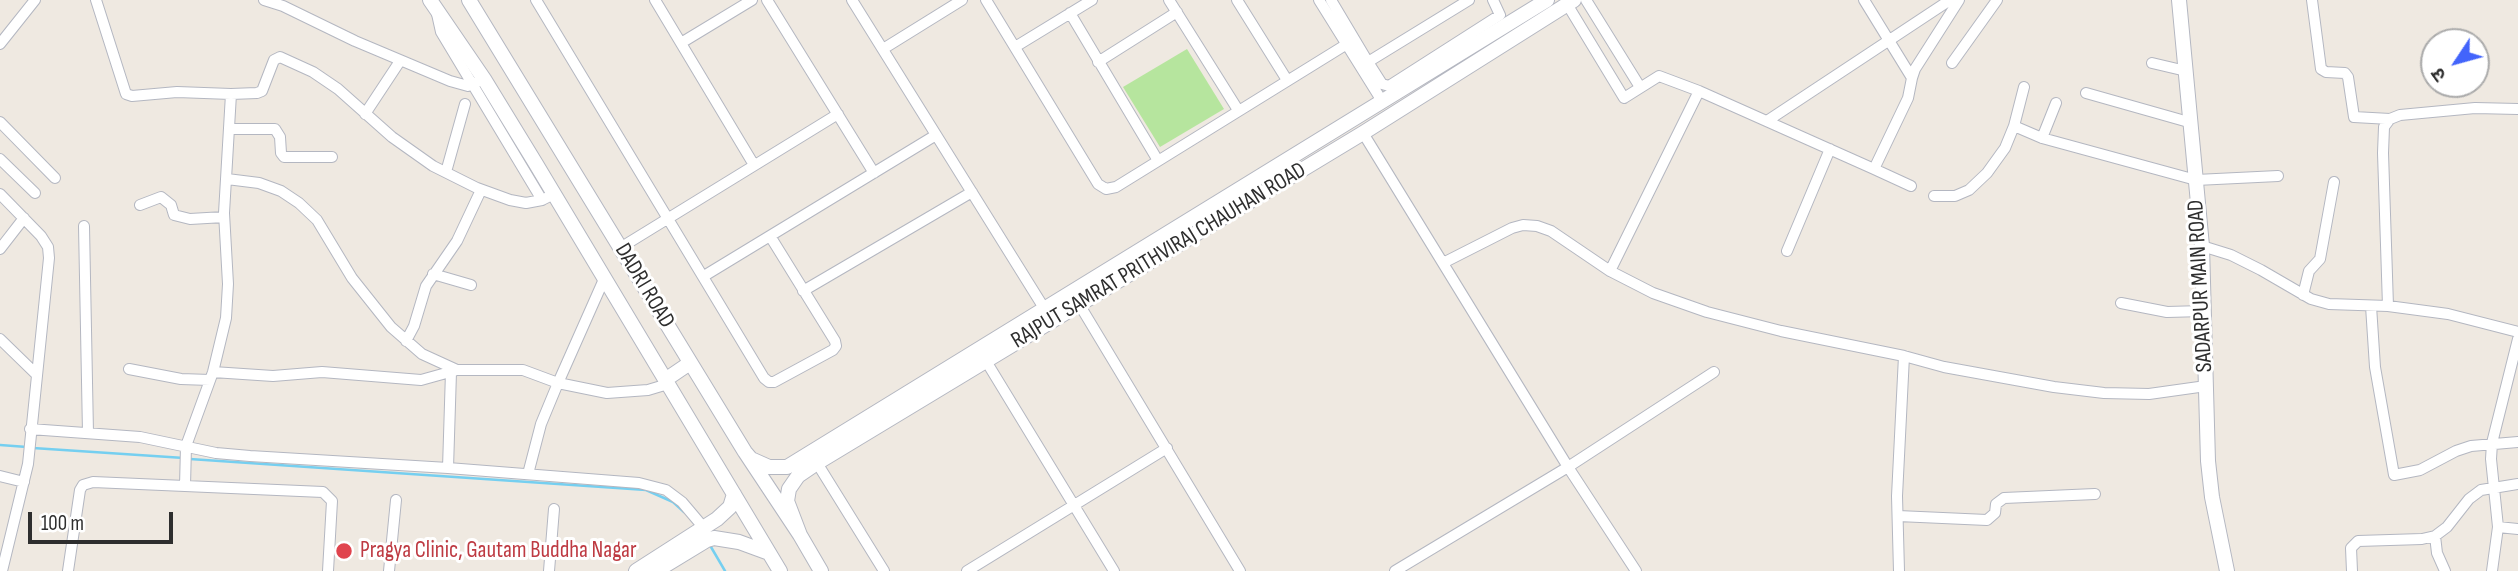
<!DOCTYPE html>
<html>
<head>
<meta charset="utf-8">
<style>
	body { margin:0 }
	#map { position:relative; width:2518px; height:571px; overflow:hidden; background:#efe9e1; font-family:"Sofia Sans Condensed","Noto Sans Devanagari",sans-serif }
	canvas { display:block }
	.north { position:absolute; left:2420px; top:28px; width:70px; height:70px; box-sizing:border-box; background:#fff; border:2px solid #ababab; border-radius:50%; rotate:234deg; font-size:19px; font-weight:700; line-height:28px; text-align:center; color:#2e2e2e }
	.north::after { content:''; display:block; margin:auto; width:24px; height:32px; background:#4264fb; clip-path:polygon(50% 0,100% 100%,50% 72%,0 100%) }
	.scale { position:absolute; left:28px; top:512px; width:145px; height:32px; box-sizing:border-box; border:4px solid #2e2e2e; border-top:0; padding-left:9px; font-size:21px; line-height:24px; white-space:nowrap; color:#2e2e2e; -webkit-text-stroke:5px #fff; paint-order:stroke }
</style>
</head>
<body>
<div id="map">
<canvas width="2518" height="571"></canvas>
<div class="north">उ</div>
<div class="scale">100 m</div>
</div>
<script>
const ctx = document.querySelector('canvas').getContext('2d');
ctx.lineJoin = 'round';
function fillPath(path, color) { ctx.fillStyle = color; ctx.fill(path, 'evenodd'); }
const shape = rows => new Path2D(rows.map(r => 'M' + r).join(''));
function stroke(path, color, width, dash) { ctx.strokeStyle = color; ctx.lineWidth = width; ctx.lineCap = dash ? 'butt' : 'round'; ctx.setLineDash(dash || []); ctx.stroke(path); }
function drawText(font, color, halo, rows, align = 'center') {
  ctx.font = font + ' "Sofia Sans Condensed",sans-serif'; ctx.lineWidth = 6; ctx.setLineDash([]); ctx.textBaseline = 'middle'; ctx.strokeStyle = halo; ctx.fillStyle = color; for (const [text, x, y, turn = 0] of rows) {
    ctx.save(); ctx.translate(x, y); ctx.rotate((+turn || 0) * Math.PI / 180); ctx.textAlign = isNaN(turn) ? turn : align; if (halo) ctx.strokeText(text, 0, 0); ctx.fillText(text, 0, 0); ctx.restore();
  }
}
const green = shape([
	[1187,49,1224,109,1160,147,1123,87]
]);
const stream = shape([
	[0,445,27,447],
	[33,448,184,458],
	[190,459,646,490,673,502,684,512],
	[711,547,725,571]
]);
const street = shape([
	[96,0,126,94,132,96,177,92,231,94],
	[264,0,283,6,355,41,450,81,468,86,484,79],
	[536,0,764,378,769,382,774,382,833,350,836,346,835,341,770,236],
	[655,0,754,165],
	[767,0,874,173],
	[852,0,1044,308],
	[986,0,1098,184,1106,189,1116,187,1347,44],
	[1169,0,1238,110],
	[1237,0,1287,80],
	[1319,0,1382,101],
	[1331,0,1368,62],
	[1469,0,1368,62,1382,84,1389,86,1500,15,1493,0],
	[1586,0,1640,87],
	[2312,0,2321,69,2326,72,2345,73,2348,77,2354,117,2390,119],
	[1567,4,1624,98,1659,76,1699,91,1874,169,1908,98,1912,78,1864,0],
	[1070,13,1157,159],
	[437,14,441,32,542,200],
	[681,43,752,0],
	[0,44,35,0],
	[1015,47,1092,0],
	[883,49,962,0],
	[1098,62,1177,12],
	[1952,63,1997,0],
	[2152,63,2186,71],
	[1912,78,1915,69,1959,0],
	[2024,87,2014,126,2042,138,2196,180,2278,176],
	[2086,93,2192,123],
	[365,114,400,61],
	[1767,121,1950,0],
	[0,122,55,178],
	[230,129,275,129,280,137,281,153,284,157,332,157],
	[1363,133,1568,467,1636,571],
	[2042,138,2056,103],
	[0,159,35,193],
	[1874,169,1911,186],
	[446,172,465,104],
	[227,179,259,183,281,191,299,203,317,220,352,278,391,327,422,354,457,370,523,370,558,383,605,277],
	[0,194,41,236,48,247,49,258,28,464,2,571],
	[1934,196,1955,196,1969,190,1987,173,2005,148,2014,126],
	[140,205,161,197,171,205,174,215,190,219,224,217],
	[84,226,88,433],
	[2202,246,2231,255,2261,270,2311,299,2329,304,2388,306,2448,314,2518,332],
	[620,248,838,114],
	[0,249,24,218],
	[1787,251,1830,149],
	[1443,263,1512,228,1523,225,1537,226,1551,231,1610,271,1653,293,1707,312,1781,331,1904,356,1944,367,2054,387,2104,393,2149,394,2206,386],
	[1610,271,1699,91],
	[433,274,471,285],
	[704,276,936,135],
	[803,291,972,192],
	[2303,295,2309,271,2320,259,2334,182],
	[2121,303,2167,312,2203,311],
	[1079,304,1240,571],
	[2371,306,2375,367,2394,475,2420,470,2456,451,2471,446,2518,442],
	[2388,306,2383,153,2384,127,2390,119,2400,115,2475,108,2518,109],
	[0,339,37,375],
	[406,341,414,326,426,286,457,241,481,190],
	[986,361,1114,571],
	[129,369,181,379,210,380],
	[213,372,273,376,322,372,421,380,457,370],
	[30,429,140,437,216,453,250,456,448,468,639,483,666,490,682,502,704,528],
	[817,463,884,571],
	[448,468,451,372],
	[528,474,541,424,558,383,607,393,648,390,668,384],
	[0,476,24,482],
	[185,486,186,446,213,372,226,318,228,284,224,213,231,94,257,93,262,91,274,60,280,57,313,72,338,89,392,137,433,166,477,188,510,200,526,203,542,200,554,194],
	[1898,516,1987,520,1995,513,1996,504,2004,498,2095,494],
	[2498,527,2518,529],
	[2435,536,2437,553,2445,571],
	[68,571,80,490,83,485,93,482,323,492,332,501,328,571],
	[389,571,396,500],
	[549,571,554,509],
	[967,571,1167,448],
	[1395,571,1568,467,1714,372],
	[1899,571,1897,496,1904,356],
	[2352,571,2351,548,2358,541,2422,539,2435,536,2447,527,2469,499,2481,490,2518,484],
	[2492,571,2498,527,2491,459,2492,443,2518,339]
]);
const secondary = shape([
	[430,0,484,79,536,164,780,571],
	[469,0,745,452,800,535,821,571],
	[2179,0,2202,246,2208,461,2212,497,2227,571],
	[665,380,690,363],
	[745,452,751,459,769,467,787,467,1547,0],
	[800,535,787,501,789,489,798,476,817,463,1363,133,1574,0],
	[636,571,717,519,730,507,734,494],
	[656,571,707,540,714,538,739,542,769,553]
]);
const markers = [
	[344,551,9,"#e0444e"]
];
const streetNames = [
	["RAJPUT SAMRAT PRITHVIRAJ CHAUHAN ROAD",1159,256,-31],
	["DADRI ROAD",644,286,59],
	["SADARPUR MAIN ROAD",2201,286,-93]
];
const healthNames = [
	["Pragya Clinic, Gautam Buddha Nagar",360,551]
];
fillPath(green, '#b6e59e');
stroke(stream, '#75cff0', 2.5);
stroke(street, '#b4b7c1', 12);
stroke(secondary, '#b4b7c1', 16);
stroke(street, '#fff', 10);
stroke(secondary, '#fff', 14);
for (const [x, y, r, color] of markers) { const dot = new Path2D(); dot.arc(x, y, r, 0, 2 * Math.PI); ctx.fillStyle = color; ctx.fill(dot); stroke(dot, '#fff', 2.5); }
drawText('23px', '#2e2e2e', '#fff', streetNames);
drawText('23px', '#be3a42', '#fff', healthNames, 'left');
</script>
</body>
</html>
